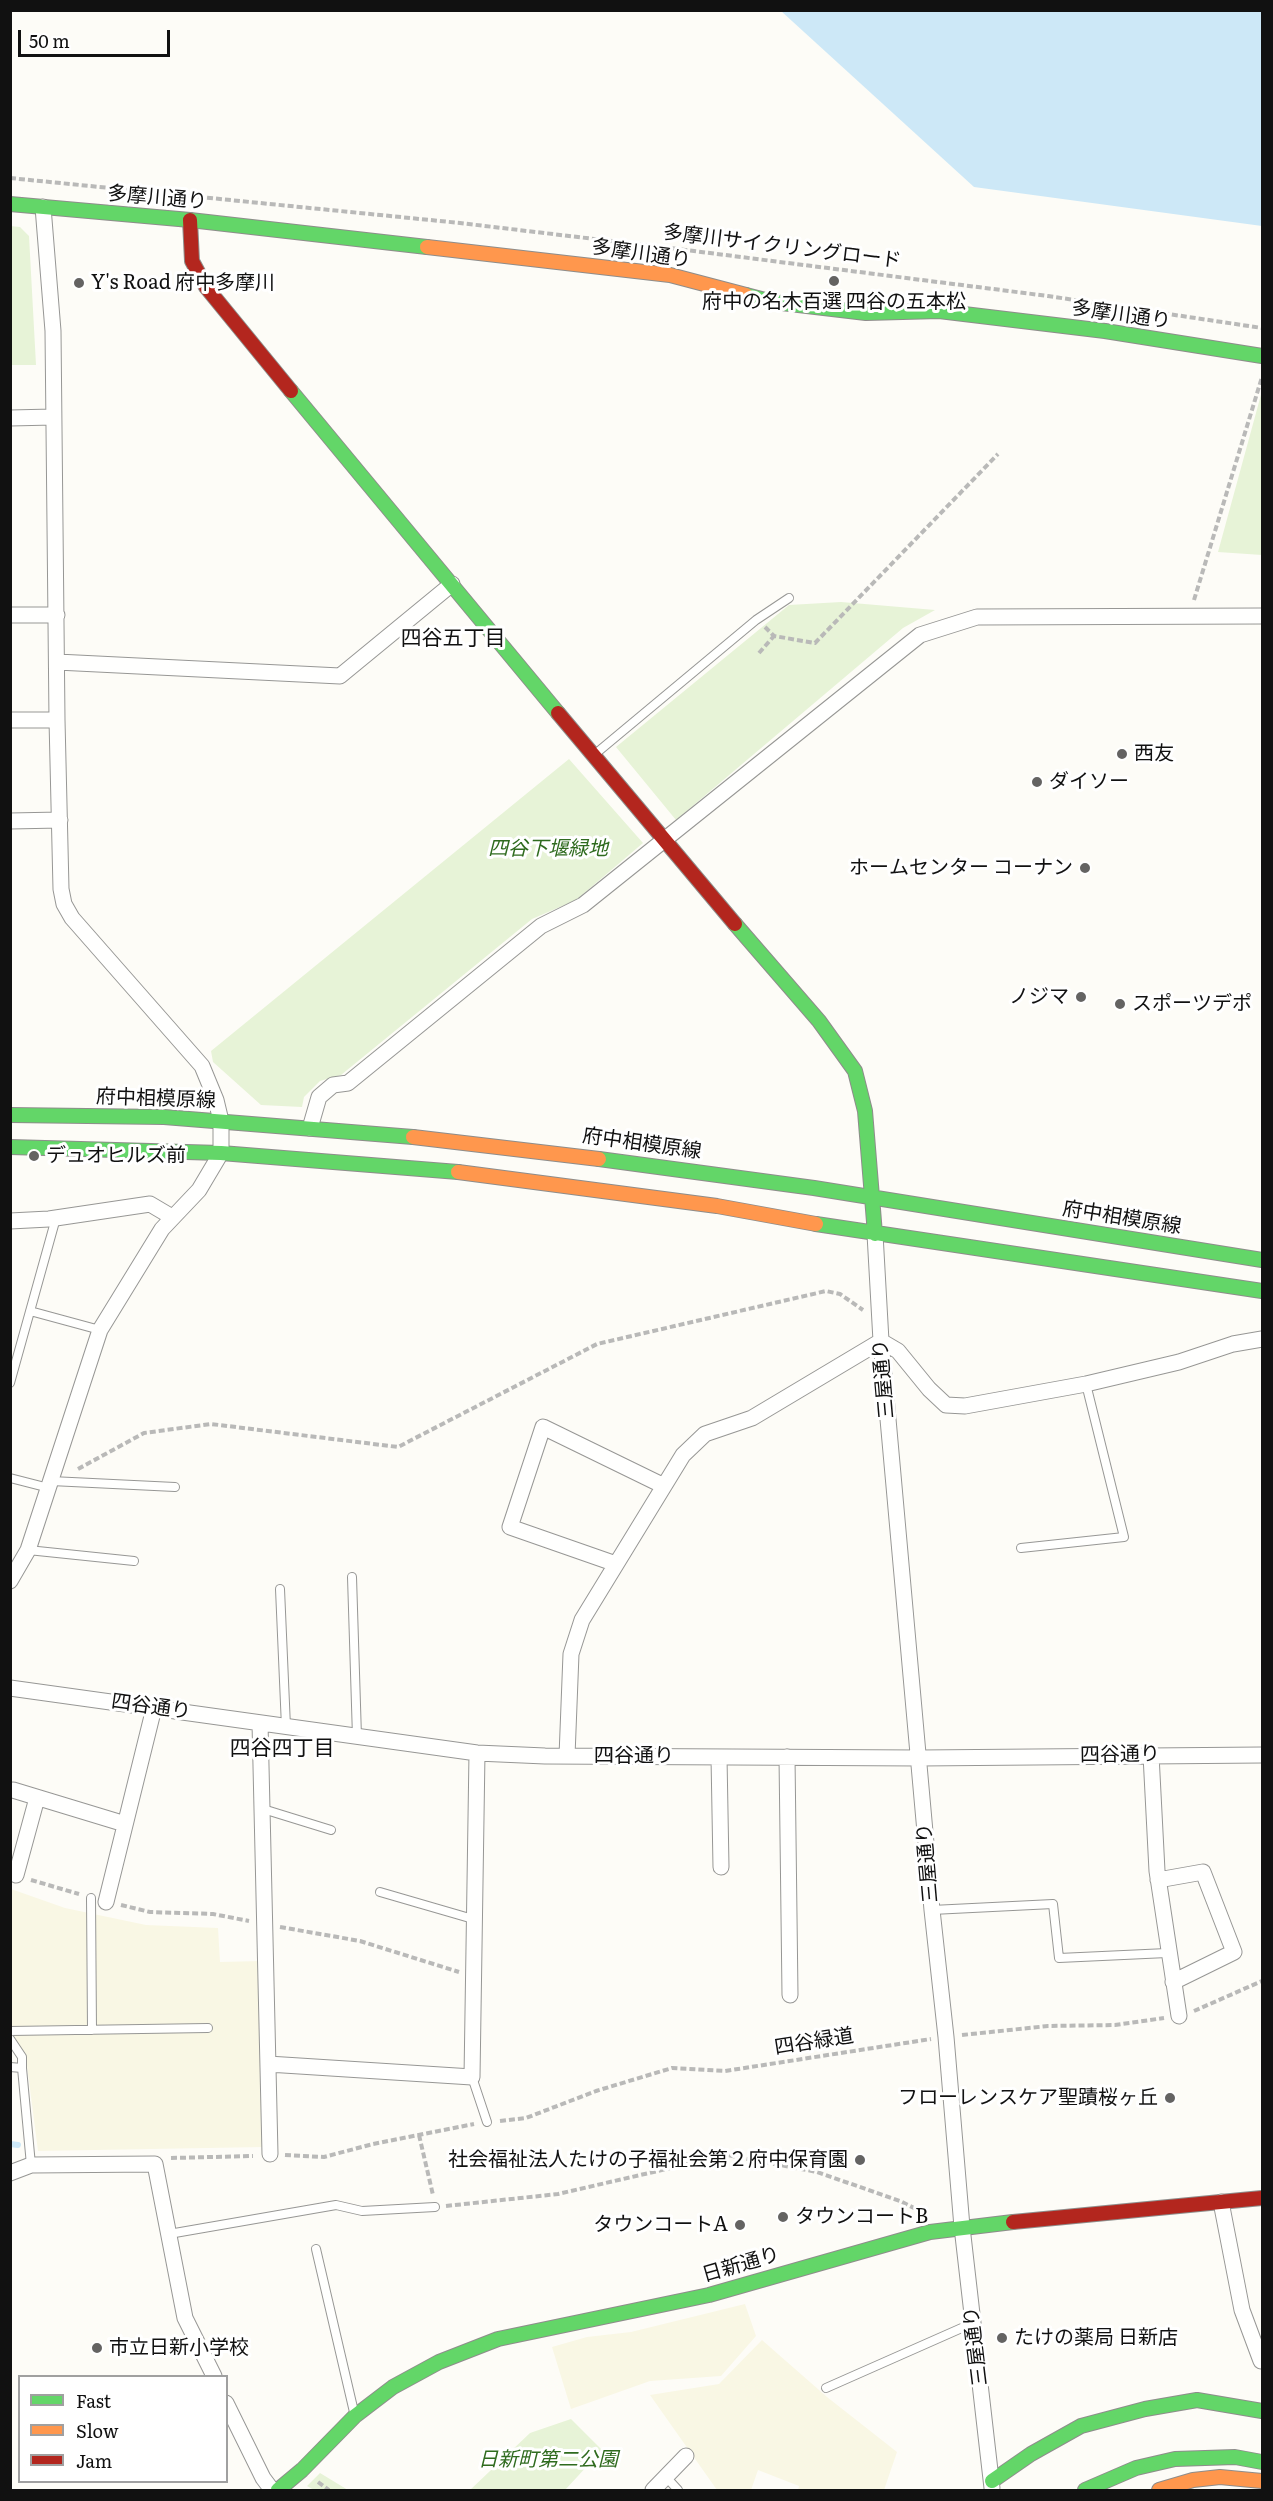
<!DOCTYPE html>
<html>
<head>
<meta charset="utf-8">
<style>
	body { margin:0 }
	#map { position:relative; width:1273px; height:2501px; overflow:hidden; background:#fdfcf7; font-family:Literata,serif }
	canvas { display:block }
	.frame { position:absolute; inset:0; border:12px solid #111; pointer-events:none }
	.legend { position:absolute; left:18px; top:2375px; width:210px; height:108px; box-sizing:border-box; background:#fff; border:2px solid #a0a0a0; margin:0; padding:8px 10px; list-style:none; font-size:18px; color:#111 }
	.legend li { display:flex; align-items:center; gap:12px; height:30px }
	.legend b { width:30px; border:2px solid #a0a0a0 }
	.scale { position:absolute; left:18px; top:30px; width:152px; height:27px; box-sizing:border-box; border:3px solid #111; border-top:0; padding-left:8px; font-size:18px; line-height:21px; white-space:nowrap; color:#111; -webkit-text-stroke:4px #fff; paint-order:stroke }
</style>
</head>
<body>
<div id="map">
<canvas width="1273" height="2501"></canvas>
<div class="frame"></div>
<ul class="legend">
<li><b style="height:8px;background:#63d668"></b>Fast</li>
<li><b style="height:8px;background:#ff974d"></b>Slow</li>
<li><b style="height:8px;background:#b3261e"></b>Jam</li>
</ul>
<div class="scale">50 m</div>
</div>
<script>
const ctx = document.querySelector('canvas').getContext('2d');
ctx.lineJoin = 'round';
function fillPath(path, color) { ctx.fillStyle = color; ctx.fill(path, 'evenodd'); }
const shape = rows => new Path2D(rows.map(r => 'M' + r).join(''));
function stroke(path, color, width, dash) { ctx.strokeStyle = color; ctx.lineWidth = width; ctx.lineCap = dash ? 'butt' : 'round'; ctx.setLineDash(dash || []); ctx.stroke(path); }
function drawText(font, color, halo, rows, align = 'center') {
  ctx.font = font + ' Literata,"Noto Sans JP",serif'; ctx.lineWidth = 6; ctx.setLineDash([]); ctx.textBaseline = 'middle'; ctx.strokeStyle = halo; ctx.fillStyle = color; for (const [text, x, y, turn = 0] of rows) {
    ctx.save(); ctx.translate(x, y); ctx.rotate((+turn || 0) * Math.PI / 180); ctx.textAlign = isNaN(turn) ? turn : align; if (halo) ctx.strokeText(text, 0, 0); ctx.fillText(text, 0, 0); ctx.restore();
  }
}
const farmland = shape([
	[11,1889,65,1908,146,1925,218,1928,220,1962,261,1961,264,2147,38,2151,26,2058,11,2034],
	[745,2304,756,2336,721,2376,650,2381,571,2409,552,2347,587,2337,631,2332],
	[762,2340,827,2397,897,2452,884,2490,798,2490,799,2486,758,2470,751,2490,717,2490,650,2395,719,2384]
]);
const green = shape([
	[10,226,20,227,29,236,36,365,11,365],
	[1262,391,1262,555,1218,552],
	[841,602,935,610,903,628,676,820,616,747,789,605],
	[569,759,643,843,576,900,532,919,341,1075,320,1081,304,1097,302,1107,261,1105,213,1062,211,1051],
	[571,2419,602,2450,565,2490,470,2490,530,2433],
	[320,2473,348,2490,314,2490,307,2486]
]);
const water = shape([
	[781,11,1262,11,1262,226,974,187]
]);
const stream = shape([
	[10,2144,18,2145]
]);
const path = shape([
	[10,178,460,223,670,248,1048,296,1262,328],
	[1194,600,1262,377],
	[765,627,774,636,815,643,998,454],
	[759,653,774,636],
	[78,1469,144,1433,211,1424,398,1447,597,1344,826,1291,840,1294,863,1310],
	[31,1880,79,1894],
	[121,1905,150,1912,213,1914,249,1921],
	[280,1927,360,1941,459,1972],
	[1194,2011,1262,1981],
	[962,2035,1048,2026,1115,2025,1164,2018],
	[500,2121,526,2118,596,2091,672,2068,725,2071,931,2039],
	[419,2135,433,2195],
	[285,2155,324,2157,373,2144,474,2124],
	[171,2158,253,2156],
	[446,2206,558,2194,727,2155,817,2172,900,2201,922,2212],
	[318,2482,329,2490]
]);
const lane = shape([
	[594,755,756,620,789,598],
	[30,1311,100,1330],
	[10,1383,56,1218],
	[10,1478,49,1488],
	[51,1481,175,1487],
	[1021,1548,1124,1537,1086,1384],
	[28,1550,134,1561],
	[352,1577,357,1737],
	[280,1589,286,1727],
	[263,1809,331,1830],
	[380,1892,473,1919],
	[91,1898,92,2030],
	[932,1910,1053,1904,1059,1958,1167,1953],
	[10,2031,208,2028],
	[10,2039,22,2057,22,2068],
	[10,2067,22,2068,31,2165],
	[472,2077,487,2122],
	[169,2234,336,2205,362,2211,435,2207],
	[316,2249,354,2412],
	[826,2388,973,2323],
	[666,2477,678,2490]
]);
const street = shape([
	[10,418,53,417],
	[10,615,57,615],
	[57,662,340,676,452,584],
	[10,720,57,720],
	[10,821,60,820],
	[310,1128,319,1097,333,1085,348,1083,541,926,583,905,920,635,977,617,1262,616],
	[10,1221,49,1219,150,1204,172,1217],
	[875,1234,881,1341,932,1910,946,2037,962,2227,992,2488],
	[616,1564,510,1527,543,1427,664,1486],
	[10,1581,28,1550,100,1330,162,1229,199,1190,221,1153,221,1121,216,1100,202,1066,72,918,64,904,61,889,57,720,53,331,43,207],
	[10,1688,477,1753,545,1756,920,1758,1262,1755],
	[260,1723,270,2154],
	[1151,1755,1157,1871,1179,2016],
	[567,1756,571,1654,582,1620,683,1455,705,1434,752,1418,881,1341,898,1351,929,1389,946,1405,965,1406,1086,1384,1179,1362,1233,1344,1262,1339],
	[719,1757,721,1867],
	[787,1757,790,1995],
	[13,1790,125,1824],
	[16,1875,37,1798],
	[1158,1880,1203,1872,1234,1952,1173,1982],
	[106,1902,154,1708],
	[268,2064,472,2077,477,1753],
	[10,2173,31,2165,155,2164,185,2318,214,2376],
	[1221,2202,1242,2310,1261,2361],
	[226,2403,263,2478,272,2490],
	[653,2490,686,2456]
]);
const fast = shape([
	[10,204,190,220,427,247],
	[746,295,773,302,866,313,939,311,1105,331,1262,356],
	[291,391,558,713],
	[735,924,819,1021,855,1071,865,1111,875,1234],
	[10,1115,164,1117,413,1137],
	[10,1147,221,1153,458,1172],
	[599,1159,814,1188,1262,1260],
	[816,1224,1262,1291],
	[992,2481,1031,2454,1081,2426,1145,2409,1197,2400,1262,2411],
	[278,2490,302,2470,355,2416,393,2387,439,2362,498,2339,709,2295,930,2232,1013,2222],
	[1085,2490,1136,2468,1175,2459,1235,2457,1262,2462]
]);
const slow = shape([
	[427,247,670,275,746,295],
	[413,1137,599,1159],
	[458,1172,717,1206,816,1224],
	[1159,2490,1193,2480,1220,2477,1262,2481]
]);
const jam = shape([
	[190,220,192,261,206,287,291,391],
	[558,713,735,924],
	[1013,2222,1262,2198]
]);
const markers = [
	[834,281,6,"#646362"],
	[79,283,6,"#646362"],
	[1122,754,6,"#646362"],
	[1037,782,6,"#646362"],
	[1085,868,6,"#646362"],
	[1081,997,6,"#646362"],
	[1120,1004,6,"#646362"],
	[34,1156,6,"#646362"],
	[1170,2098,6,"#646362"],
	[860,2160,6,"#646362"],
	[783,2217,6,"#646362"],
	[740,2225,6,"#646362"],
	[1002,2338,6,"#646362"],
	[97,2348,6,"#646362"]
];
const streetNames = [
	["多摩川通り",157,198,5],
	["多摩川サイクリングロード",782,247,7],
	["多摩川通り",641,254,8],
	["多摩川通り",1121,315,8],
	["府中相模原線",156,1099,2],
	["府中相模原線",642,1144,8],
	["府中相模原線",1122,1218,9],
	["三屋通り",884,1379,-95],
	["四谷通り",151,1707,8],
	["四谷通り",1120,1755,-1],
	["四谷通り",634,1756],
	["三屋通り",928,1863,-95],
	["四谷緑道",814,2042,-9],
	["日新通り",741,2265,-16],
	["三屋通り",976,2346,-97]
];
const poiNames = [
	["Y's Road 府中多摩川",91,283],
	["府中の名木百選 四谷の五本松",834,302,"center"],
	["西友",1134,754],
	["ダイソー",1049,782],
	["ホームセンター コーナン",1073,868,"right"],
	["ノジマ",1069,997,"right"],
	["スポーツデポ",1132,1004],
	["デュオヒルズ前",46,1156],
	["フローレンスケア聖蹟桜ヶ丘",1158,2098,"right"],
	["社会福祉法人たけの子福祉会第２府中保育園",848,2160,"right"],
	["タウンコートB",795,2217],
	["タウンコートA",728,2225,"right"],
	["たけの薬局 日新店",1014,2338],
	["市立日新小学校",109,2348]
];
const parkNames = [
	["四谷下堰緑地",548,849],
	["日新町第二公園",548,2460]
];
const neighbourhoodNames = [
	["四谷五丁目",453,639],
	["四谷四丁目",282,1749]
];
fillPath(farmland, '#f9f7e4');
fillPath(green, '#e7f3d7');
fillPath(water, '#cde8f7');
stroke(stream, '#cde8f7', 6);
stroke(lane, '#979795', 10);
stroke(street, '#979795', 17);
stroke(fast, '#8e8d8b', 16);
stroke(slow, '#8e8d8b', 16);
stroke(jam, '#8e8d8b', 16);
stroke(path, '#b9b9b8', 4, [6, 3]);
stroke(lane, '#fffffe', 8);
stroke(street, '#fffffe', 15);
stroke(fast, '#63d668', 14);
stroke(slow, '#ff974d', 14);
stroke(jam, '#b3261e', 14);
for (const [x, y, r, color] of markers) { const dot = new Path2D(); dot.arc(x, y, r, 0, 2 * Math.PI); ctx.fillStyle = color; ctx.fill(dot); stroke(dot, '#fff', 2); }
drawText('20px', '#111', '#fff', streetNames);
drawText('20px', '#111', '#fff', poiNames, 'left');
drawText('italic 20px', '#2f6b1f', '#fff', parkNames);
drawText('21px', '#111', '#fff', neighbourhoodNames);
</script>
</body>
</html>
